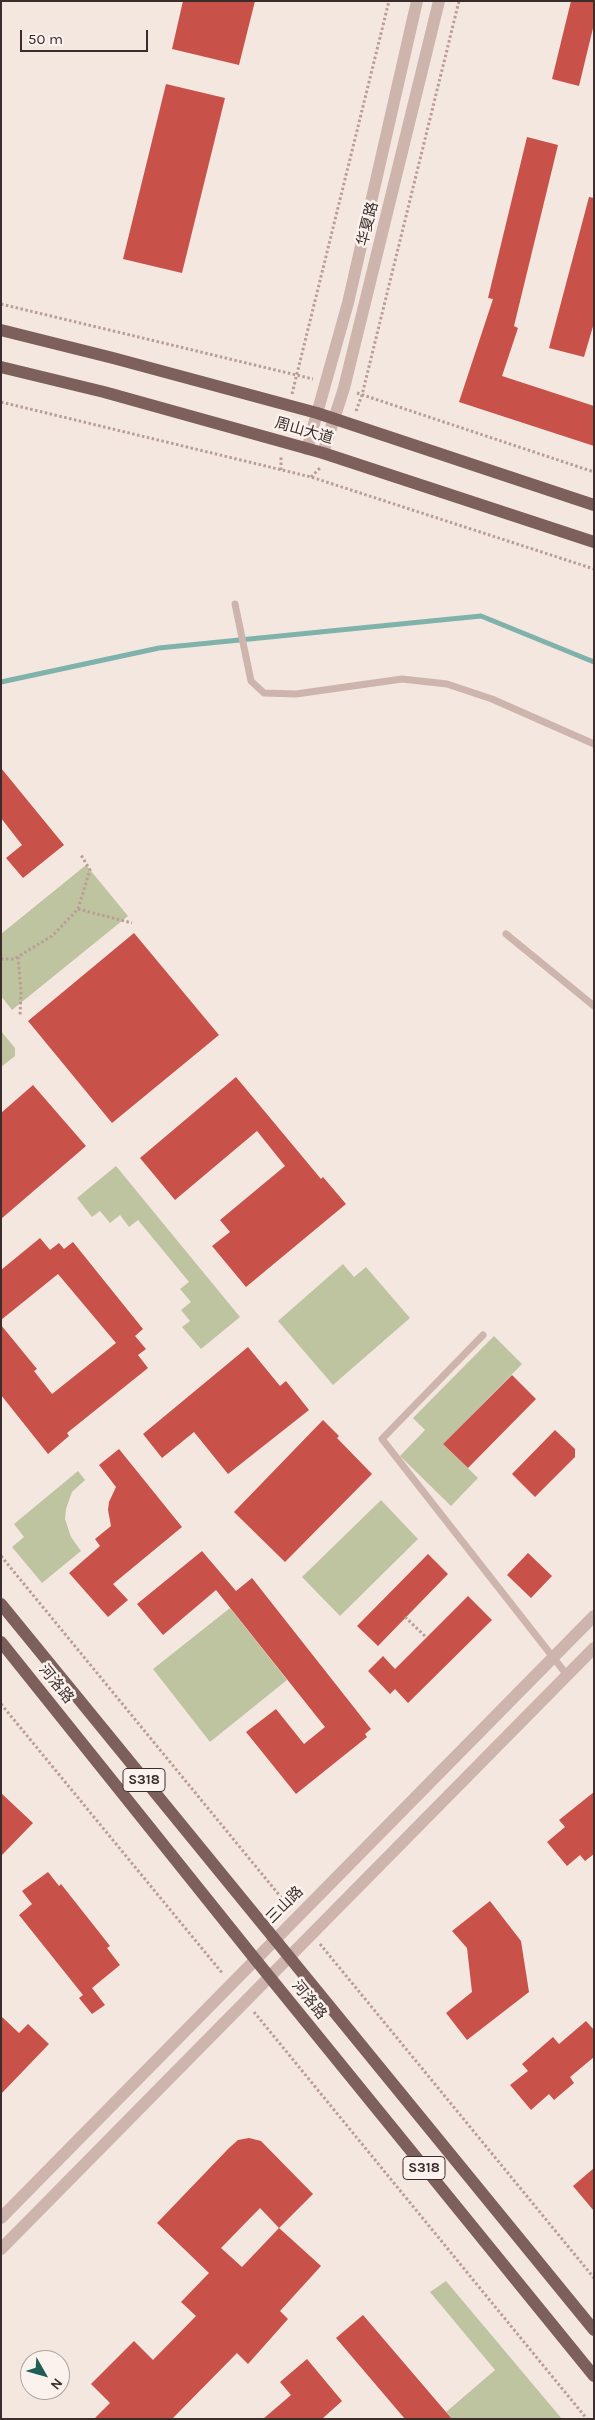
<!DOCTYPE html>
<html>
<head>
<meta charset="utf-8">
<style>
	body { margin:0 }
	#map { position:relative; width:595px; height:2420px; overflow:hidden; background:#f4e7e0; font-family:Karla,sans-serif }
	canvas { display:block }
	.frame { position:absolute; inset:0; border:2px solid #3b2d2b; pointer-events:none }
	.north { position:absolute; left:20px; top:2350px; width:50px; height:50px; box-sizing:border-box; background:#fbf2ed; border:1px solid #aea39f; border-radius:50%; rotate:128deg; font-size:14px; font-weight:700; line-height:20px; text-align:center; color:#3b2d2b }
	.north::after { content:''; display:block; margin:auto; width:18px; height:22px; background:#1f5e56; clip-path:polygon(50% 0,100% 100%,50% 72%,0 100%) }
	.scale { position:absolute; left:20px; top:30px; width:128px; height:22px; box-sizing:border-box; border:2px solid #3b2d2b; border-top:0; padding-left:6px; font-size:15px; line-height:18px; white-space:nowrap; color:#3b2d2b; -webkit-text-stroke:4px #fbf2ed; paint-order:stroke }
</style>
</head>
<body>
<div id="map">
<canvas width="595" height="2420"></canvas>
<div class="frame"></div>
<div class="north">N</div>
<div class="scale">50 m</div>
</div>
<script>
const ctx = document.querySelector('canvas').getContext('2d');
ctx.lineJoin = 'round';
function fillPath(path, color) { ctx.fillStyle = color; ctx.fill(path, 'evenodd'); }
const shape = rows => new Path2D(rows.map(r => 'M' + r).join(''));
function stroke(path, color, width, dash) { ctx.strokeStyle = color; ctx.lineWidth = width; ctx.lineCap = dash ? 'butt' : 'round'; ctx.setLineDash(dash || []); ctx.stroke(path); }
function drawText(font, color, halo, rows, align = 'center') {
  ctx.font = font + ' Karla,"Noto Sans SC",sans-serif'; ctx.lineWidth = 5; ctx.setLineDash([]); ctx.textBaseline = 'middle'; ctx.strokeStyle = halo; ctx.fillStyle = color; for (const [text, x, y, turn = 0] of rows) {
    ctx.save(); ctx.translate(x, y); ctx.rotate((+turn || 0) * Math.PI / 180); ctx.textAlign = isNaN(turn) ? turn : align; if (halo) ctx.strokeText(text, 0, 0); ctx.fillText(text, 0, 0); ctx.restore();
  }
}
const green = shape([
	[86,865,128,916,12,1010,1,996,1,934],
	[1,1031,15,1048,15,1056,1,1067],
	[116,1166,240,1317,201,1349,182,1327,190,1321,181,1310,191,1302,180,1289,189,1282,138,1220,129,1227,120,1215,110,1223,100,1211,92,1217,77,1198],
	[343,1264,354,1277,366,1267,410,1318,333,1385,278,1321],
	[494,1336,522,1364,443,1444,478,1478,451,1506,400,1456,425,1430,413,1418],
	[78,1471,85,1480,72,1492,66,1509,65,1519,71,1537,81,1551,42,1583,12,1547,24,1537,14,1524],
	[381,1500,418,1539,340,1616,302,1577],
	[230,1608,287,1680,210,1742,153,1669],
	[446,2281,562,2419,452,2419,446,2412,495,2370,430,2292]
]);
const stream = shape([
	[1,682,159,648,481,616,594,662]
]);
const building = shape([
	[183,1,255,1,239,65,172,49],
	[571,1,594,1,594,24,579,86,552,79],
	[166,84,225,98,182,273,123,259],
	[527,137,558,145,514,326,518,328,502,376,594,406,594,446,459,402,493,299,488,298],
	[589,197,594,198,594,323,584,357,549,348],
	[1,768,64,845,23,878,6,858,22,845,1,818],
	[134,933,219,1035,112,1123,28,1021],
	[236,1077,321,1179,323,1177,346,1204,246,1287,212,1246,230,1232,220,1220,285,1166,257,1131,175,1200,140,1158],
	[33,1085,86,1146,1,1219,1,1113],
	[40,1238,50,1250,59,1243,64,1249,73,1242,143,1329,135,1336,146,1349,138,1355,148,1368,67,1433,69,1436,48,1454,1,1395,1,1325,37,1369,34,1371,52,1394,116,1343,58,1274,1,1320,1,1270],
	[248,1347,280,1386,286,1381,309,1410,228,1474,194,1432,162,1458,143,1434],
	[512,1375,536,1399,468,1468,443,1444],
	[323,1420,339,1436,337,1438,372,1474,285,1562,234,1512],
	[555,1430,575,1449,575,1457,535,1497,512,1474],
	[119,1449,182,1527,113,1584,128,1600,108,1617,69,1573,100,1546,95,1539,111,1526,108,1510,109,1502,116,1487,99,1465],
	[202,1551,236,1591,252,1578,371,1729,365,1734,367,1737,296,1794,246,1732,276,1709,304,1744,325,1727,216,1590,163,1635,137,1604],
	[528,1553,552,1576,531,1598,507,1575],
	[428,1554,448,1574,378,1646,357,1626],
	[468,1596,492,1620,408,1703,395,1689,390,1694,368,1671,383,1656,395,1669],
	[594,1792,594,1854,585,1861,580,1855,567,1866,547,1842,565,1827,559,1820],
	[1,1793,33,1823,1,1856],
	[48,1872,59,1886,61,1884,110,1946,107,1948,120,1965,92,1988,105,2005,92,2014,79,1998,83,1995,19,1915,32,1904,22,1891],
	[490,1901,521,1941,529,1992,467,2040,446,2013,472,1992,467,1948,452,1931],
	[1,2016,19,2033,28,2024,49,2044,1,2094],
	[586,2021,594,2030,594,2057,570,2077,574,2083,554,2100,549,2094,531,2110,510,2085,528,2071,522,2064,553,2037,559,2044],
	[249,2138,261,2141,313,2194,279,2228,321,2266,280,2311,288,2319,248,2364,237,2353,172,2419,94,2419,110,2403,91,2384,134,2341,153,2360,196,2316,181,2302,209,2273,157,2223,229,2148,238,2140],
	[260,2208,279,2228,242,2267,221,2248],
	[594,2168,594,2211,573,2186],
	[363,2315,446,2412,452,2419,405,2419,336,2338],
	[307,2359,342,2401,322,2419,263,2419,291,2395,280,2382]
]);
const path = shape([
	[1,304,313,379],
	[357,393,594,472],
	[292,394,389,1],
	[1,402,311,477,594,569],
	[356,411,362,395,459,1],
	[281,470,281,456],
	[311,477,321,467],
	[78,909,132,923],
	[18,957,21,992,20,1015],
	[1,959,14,959,52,936,78,909,90,870,81,855],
	[1,1556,289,1907],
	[405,1617,426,1637],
	[1,1704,223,1974],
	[320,1944,594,2278],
	[254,2012,587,2419]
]);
const service = shape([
	[235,604,251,681,264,693,296,694,402,679,447,684,492,699,594,744],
	[506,934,594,1006],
	[483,1335,382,1439,567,1675]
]);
const tertiary = shape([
	[307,449,348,303,417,1],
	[323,453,344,388,439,1],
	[1,2218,594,1616],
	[1,2249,594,1648]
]);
const primary = shape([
	[1,330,113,358,317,413,594,505],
	[1,367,104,392,323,453,594,542],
	[1,1604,594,2330],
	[1,1642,255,1959,594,2376]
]);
const shields = [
	[144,1780,42],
	[424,2168,42]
];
const shieldNames = [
	["S318",144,1780],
	["S318",424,2168]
];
const streetNames = [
	["华夏路",368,224,-76],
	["周山大道",304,431,16],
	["河洛路",56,1684,51],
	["三山路",285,1905,-45],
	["河洛路",309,2000,51]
];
fillPath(green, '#bfc4a0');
stroke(stream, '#7fb2aa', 5);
fillPath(building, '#c8514a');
stroke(path, '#b99e96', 3, [2.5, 2.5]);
stroke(service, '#cdb4ac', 7);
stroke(tertiary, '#cdb4ac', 12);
stroke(primary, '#7d605c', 12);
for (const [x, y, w] of shields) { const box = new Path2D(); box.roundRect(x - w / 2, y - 11.5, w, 23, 4); ctx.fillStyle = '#fbf2ed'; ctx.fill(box); stroke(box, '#3b2d2b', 1); }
drawText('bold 14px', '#3b2d2b', null, shieldNames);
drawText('15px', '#3b2d2b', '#fbf2ed', streetNames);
</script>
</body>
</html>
